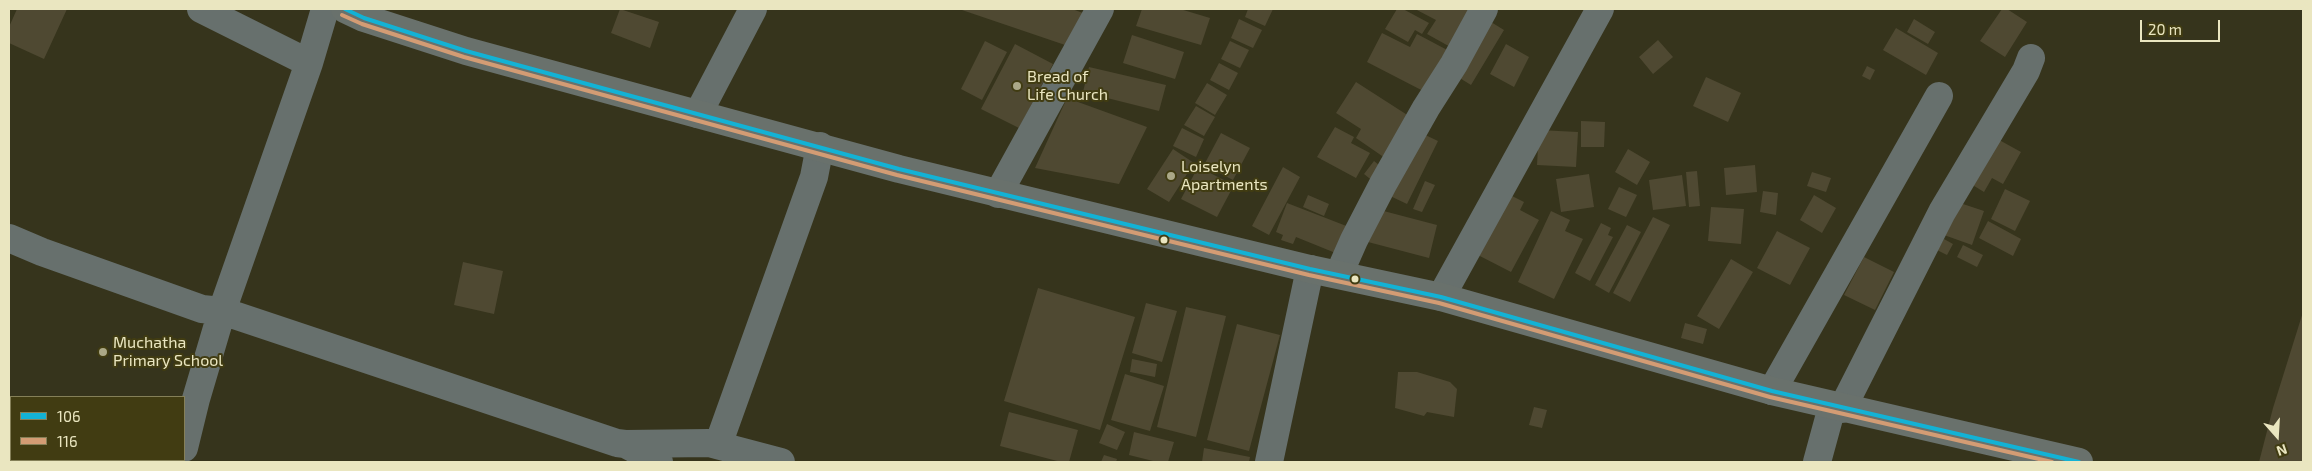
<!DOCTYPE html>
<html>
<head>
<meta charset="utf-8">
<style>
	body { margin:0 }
	#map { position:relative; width:2312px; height:471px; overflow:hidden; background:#36341c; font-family:"Exo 2",sans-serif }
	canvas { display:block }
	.frame { position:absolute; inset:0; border:10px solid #eae6c0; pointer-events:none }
	.legend { position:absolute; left:10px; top:396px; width:175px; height:65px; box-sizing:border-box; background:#413c12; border:1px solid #858058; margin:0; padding:6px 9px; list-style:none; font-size:15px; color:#eae6c0 }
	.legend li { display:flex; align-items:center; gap:10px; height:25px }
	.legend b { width:25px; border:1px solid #858058 }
	.north { position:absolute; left:2252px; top:411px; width:50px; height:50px; -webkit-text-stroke:4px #413c12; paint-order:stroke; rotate:161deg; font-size:14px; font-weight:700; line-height:20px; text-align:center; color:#eae6c0 }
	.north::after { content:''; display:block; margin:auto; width:18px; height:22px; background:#eae6c0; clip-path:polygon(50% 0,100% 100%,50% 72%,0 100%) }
	.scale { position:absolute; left:2140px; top:20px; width:80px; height:22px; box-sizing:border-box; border:2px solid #eae6c0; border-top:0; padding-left:6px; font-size:15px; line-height:18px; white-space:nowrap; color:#eae6c0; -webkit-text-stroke:4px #413c12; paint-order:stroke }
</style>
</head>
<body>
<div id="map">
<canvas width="2312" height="471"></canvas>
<div class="frame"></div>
<ul class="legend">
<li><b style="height:6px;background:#13b2d5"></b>106</li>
<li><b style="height:6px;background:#d39c74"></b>116</li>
</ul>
<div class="north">N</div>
<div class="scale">20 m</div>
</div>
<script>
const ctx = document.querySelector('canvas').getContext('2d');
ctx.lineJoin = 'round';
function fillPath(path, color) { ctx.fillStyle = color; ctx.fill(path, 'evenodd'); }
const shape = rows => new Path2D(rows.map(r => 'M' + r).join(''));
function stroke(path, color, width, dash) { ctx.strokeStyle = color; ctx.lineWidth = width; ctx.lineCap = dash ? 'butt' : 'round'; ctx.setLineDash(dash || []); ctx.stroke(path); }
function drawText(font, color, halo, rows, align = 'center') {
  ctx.font = font + ' "Exo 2",sans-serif'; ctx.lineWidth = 4; ctx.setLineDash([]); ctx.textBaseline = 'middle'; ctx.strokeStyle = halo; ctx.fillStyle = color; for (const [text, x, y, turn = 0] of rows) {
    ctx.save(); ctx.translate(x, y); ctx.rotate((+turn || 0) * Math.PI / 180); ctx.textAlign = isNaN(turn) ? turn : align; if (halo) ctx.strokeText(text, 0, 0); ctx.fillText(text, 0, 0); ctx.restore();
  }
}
const building = shape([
	[17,9,67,9,44,59,9,43,9,27],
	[620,9,659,22,650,48,611,33],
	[959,9,1072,9,1083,13,1071,47],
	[1142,9,1180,9,1210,18,1201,45,1136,26],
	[1248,9,1273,9,1265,26,1245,17],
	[1397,9,1403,9,1429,23,1422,34,1415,30,1408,42,1385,29],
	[1415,9,1468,9,1475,13,1454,49,1427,34,1436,20],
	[2002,9,2007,9,2027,22,2005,57,1980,41],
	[1239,19,1262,30,1253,48,1231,38],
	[1914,19,1935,32,1928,44,1907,32],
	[1491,22,1504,30,1471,85,1458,77],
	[1896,28,1938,53,1926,75,1883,50],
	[1382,33,1410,47,1417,34,1451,52,1429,94,1367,62],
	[1132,35,1184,52,1175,79,1123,63],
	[1658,40,1673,57,1653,74,1639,57],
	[985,41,1007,52,982,100,961,89],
	[1230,41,1249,50,1240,68,1221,59],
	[1015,44,1053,64,1019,128,981,109],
	[1506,44,1529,57,1514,87,1490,74],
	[1219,63,1238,73,1229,90,1210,80],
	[1867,66,1875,70,1870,80,1862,76],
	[1089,67,1166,85,1159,111,1083,92],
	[1706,77,1741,93,1728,122,1693,106],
	[1356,82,1412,118,1385,158,1356,138,1361,129,1336,113],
	[1207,83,1227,95,1215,115,1195,103],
	[1067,98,1147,127,1119,184,1035,168],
	[1196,106,1215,117,1204,136,1184,125],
	[1581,121,1605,122,1604,147,1581,147],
	[1335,127,1354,137,1351,143,1370,153,1356,178,1317,157],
	[1182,128,1204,139,1196,157,1173,146],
	[1539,130,1578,132,1576,167,1537,165],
	[1419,132,1438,141,1407,204,1388,195],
	[1221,133,1250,148,1233,180,1204,165],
	[1992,136,2021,152,2003,184,1992,178,1984,192,1966,181],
	[1173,149,1194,163,1169,202,1147,189],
	[1628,149,1650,162,1637,185,1615,172],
	[1374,161,1384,169,1374,182,1364,174],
	[1755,165,1757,192,1726,195,1724,168],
	[1198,167,1234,185,1217,217,1181,199],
	[1283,167,1300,177,1269,235,1252,226],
	[1697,171,1700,206,1689,207,1686,172],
	[1812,172,1831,178,1826,192,1807,186],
	[1589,174,1594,207,1561,212,1556,179],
	[1682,175,1686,206,1653,210,1649,180],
	[1425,181,1435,185,1422,212,1413,209],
	[1619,187,1637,195,1626,217,1608,209],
	[2005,189,2030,201,2015,231,1991,219],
	[1763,191,1778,193,1776,215,1760,212],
	[1508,194,1524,202,1520,210,1539,220,1511,272,1476,254],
	[1308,195,1329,204,1324,216,1303,207],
	[1814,195,1836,208,1822,233,1800,220],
	[1957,202,1984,211,1972,245,1944,235],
	[1287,203,1349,227,1338,254,1296,237,1293,244,1281,240,1283,235,1276,232],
	[1711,207,1744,209,1741,244,1708,241],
	[1376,209,1437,225,1429,258,1368,242],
	[1551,211,1570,220,1565,231,1583,239,1554,299,1518,282],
	[1653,217,1670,225,1630,302,1613,293],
	[1988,221,2021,239,2013,256,1979,238],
	[1601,223,1611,228,1608,235,1613,237,1590,281,1575,273],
	[1627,225,1641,232,1609,293,1595,285],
	[1777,231,1810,248,1790,285,1757,268],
	[1944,239,1953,244,1947,255,1937,250],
	[1963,245,1983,255,1977,267,1957,257],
	[1864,257,1894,272,1875,310,1844,295],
	[1731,259,1753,272,1719,329,1697,316],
	[463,262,503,271,494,314,454,305],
	[1038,288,1135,317,1100,430,1004,401],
	[1146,303,1177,311,1162,362,1132,353],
	[1186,307,1226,316,1196,437,1157,427],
	[2303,312,2303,462,2259,462,2273,408],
	[1685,323,1707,329,1703,344,1681,338],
	[1237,324,1280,335,1249,451,1207,440],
	[1132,359,1157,364,1155,377,1130,372],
	[1398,372,1417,372,1450,382,1457,389,1454,417,1427,412,1424,416,1395,408],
	[1125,374,1164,386,1150,431,1111,420],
	[1534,407,1547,410,1542,428,1529,425],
	[1009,412,1078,430,1069,462,1061,462,1000,446],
	[1107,424,1125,432,1117,450,1099,443],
	[1134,432,1174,442,1168,462,1157,462,1129,455],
	[1204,448,1250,457,1249,462,1202,462],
	[1104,455,1117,459,1116,462,1101,462]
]);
const street = shape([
	[201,9,309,63],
	[698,114,753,9],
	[998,194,1100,9],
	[9,238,42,252,202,309,222,311,617,443,625,444,659,462],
	[1339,274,1354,240,1383,184,1426,108,1454,64,1484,9],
	[1441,297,1600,9],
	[1772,391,1939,96],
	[1842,409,1942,212,2026,71,2031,58],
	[625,444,709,443,781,462],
	[718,445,814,177,820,146],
	[184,448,196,399,222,311,309,63,325,9],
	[1269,462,1310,269],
	[1817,462,1832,407]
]);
const secondary = shape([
	[345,9,364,18,466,51,899,169,1310,269,1441,297,1772,391,2079,462]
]);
const bus1 = shape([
	[345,9,364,18,466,51,899,169,1310,269,1441,297,1772,391,2079,462]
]);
const bus2 = shape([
	[342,15,362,24,464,57,897,175,1309,275,1439,303,1770,397,2052,462]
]);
const markers = [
	[1017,86,5,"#aba887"],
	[1171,176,5,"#aba887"],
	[1164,240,4.5,"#eae6c0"],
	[1355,279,4.5,"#eae6c0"],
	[103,352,5,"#aba887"]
];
const poiNames = [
	["Bread of",1027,77],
	["Life Church",1027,95],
	["Loiselyn",1181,167],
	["Apartments",1181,185],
	["Muchatha",113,343],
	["Primary School",113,361]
];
fillPath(building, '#4f4932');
stroke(street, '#67706d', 28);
stroke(secondary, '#69716c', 28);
stroke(bus1, '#13b2d5', 4);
stroke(bus2, '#d39c74', 4);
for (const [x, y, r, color] of markers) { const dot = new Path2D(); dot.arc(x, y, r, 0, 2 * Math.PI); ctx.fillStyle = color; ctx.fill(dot); stroke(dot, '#413c12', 2); }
drawText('16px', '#eae6c0', '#413c12', poiNames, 'left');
</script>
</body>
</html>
